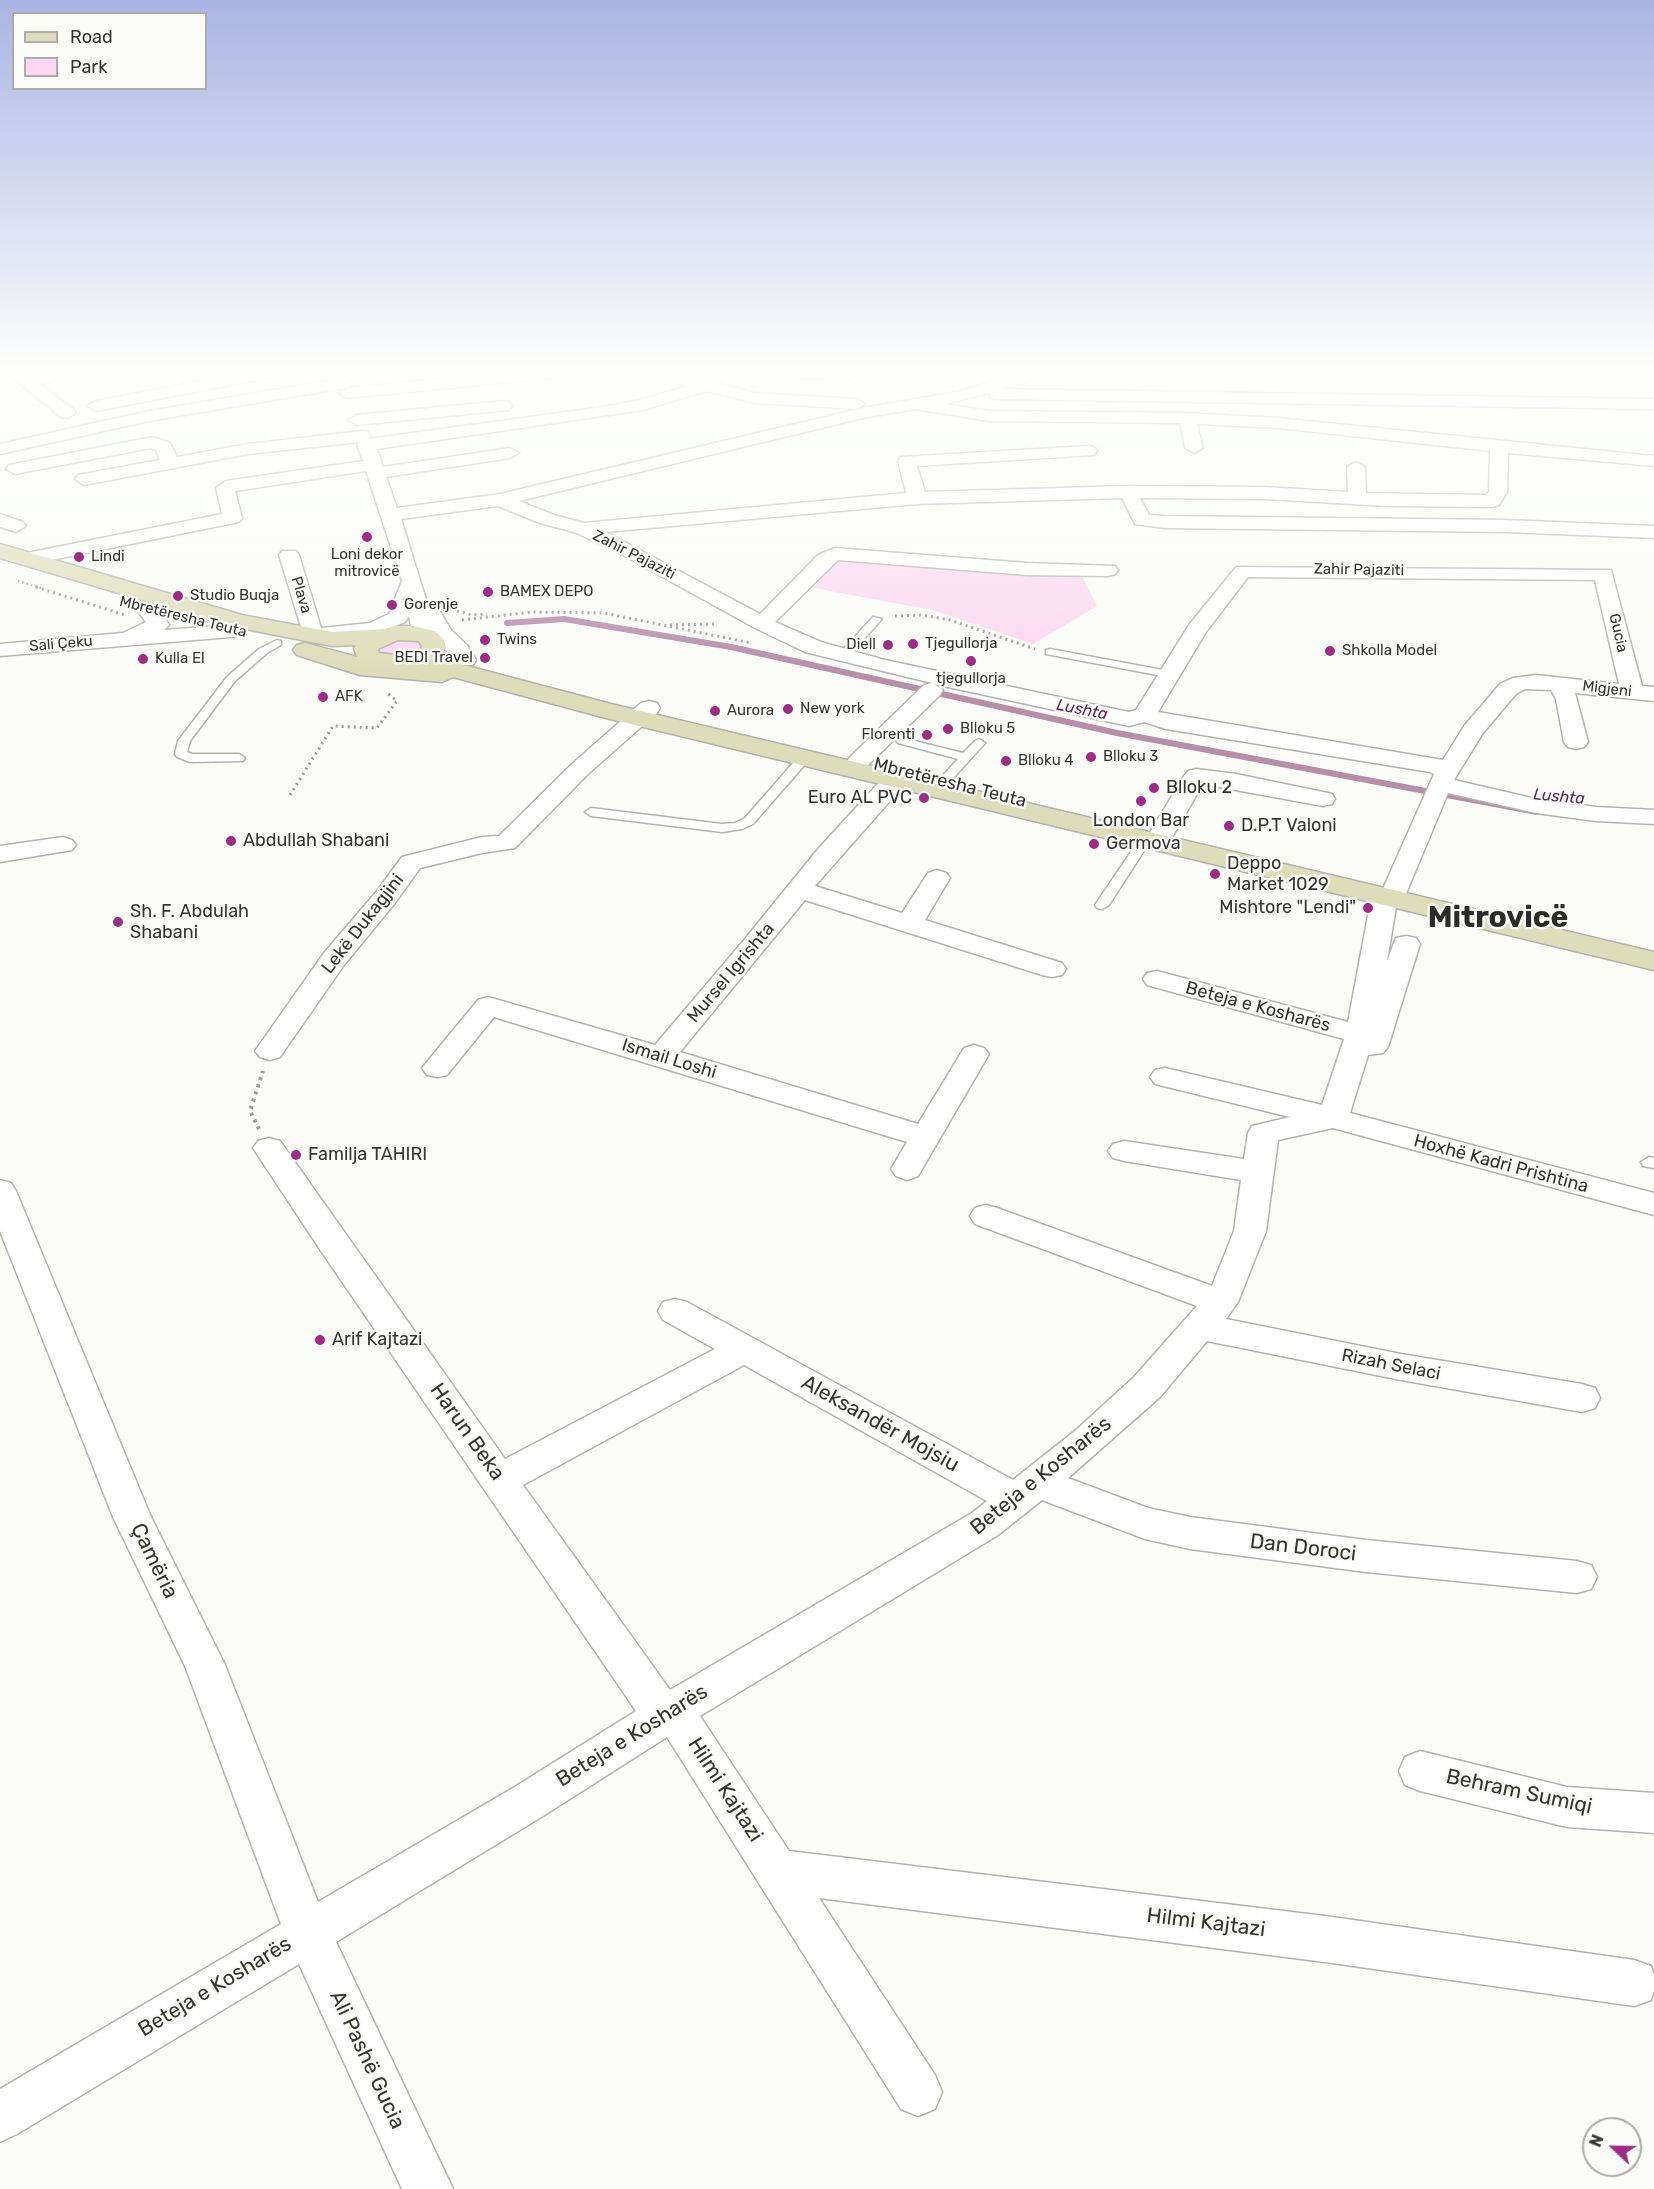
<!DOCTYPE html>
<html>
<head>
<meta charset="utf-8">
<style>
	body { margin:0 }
	#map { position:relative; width:1654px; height:2189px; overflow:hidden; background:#fbfcf7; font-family:Rubik,sans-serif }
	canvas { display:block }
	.legend { position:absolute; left:12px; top:12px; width:195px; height:78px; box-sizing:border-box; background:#fbfcf7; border:2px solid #acaca9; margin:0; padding:8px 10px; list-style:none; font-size:18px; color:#353534 }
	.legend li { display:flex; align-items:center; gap:12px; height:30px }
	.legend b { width:30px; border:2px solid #acaca9 }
	.north { position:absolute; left:1582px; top:2117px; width:60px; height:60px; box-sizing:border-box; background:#fbfcf7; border:2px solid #acaca9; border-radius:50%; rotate:292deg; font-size:16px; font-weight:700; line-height:24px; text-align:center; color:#353534 }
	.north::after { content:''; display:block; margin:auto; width:21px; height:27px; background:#a02b86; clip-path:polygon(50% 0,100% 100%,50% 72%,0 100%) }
</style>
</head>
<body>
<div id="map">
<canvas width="1654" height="2189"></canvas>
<ul class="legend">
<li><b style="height:8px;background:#ddddb9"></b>Road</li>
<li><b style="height:16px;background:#fdd7f0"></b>Park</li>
</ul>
<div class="north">N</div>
</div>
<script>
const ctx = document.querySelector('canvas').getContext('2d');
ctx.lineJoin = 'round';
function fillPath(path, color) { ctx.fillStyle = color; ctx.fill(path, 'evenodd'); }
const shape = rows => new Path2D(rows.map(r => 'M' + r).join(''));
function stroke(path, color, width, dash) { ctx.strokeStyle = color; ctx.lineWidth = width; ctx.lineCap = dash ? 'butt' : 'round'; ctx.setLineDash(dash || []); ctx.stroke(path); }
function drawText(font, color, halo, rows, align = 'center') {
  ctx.font = font + ' Rubik,sans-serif'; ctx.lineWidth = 5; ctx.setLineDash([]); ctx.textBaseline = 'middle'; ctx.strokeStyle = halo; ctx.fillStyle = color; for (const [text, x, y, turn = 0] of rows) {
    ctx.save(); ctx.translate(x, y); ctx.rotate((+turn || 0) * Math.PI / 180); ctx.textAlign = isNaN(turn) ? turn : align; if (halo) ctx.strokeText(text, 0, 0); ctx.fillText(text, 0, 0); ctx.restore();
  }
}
const green = shape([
	[840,560,1082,576,1097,606,1033,644,936,611,809,587],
	[414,639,421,645,418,652,406,657,379,655,376,646,385,640]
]);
const stream = shape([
	[507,623,564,619,731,647,1117,733,1537,812]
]);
const pathFar2 = shape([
	[18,581,41,588]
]);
const pathFar1 = shape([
	[36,587,125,615],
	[457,611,472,615,487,614],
	[895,616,923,615,950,620,1035,649],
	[462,620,532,612,604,613,751,643],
	[670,625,717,624],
	[290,795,333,726,377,728,397,701,386,692]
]);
const path = shape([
	[259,1129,250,1111,263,1071]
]);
const service = shape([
	[873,617,882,619,848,657,840,657,840,653,873,617],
	[277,640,281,641,281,645,267,653,235,681,190,741,187,752,192,754,239,754,245,758,243,761,190,762,177,757,175,754,178,741,227,677,259,649,277,640],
	[1050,649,1168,671,1174,674,1168,677,1046,654,1046,650,1050,649],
	[902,738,963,753,975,741,979,739,985,743,947,785,943,786,937,782,958,759,898,743,896,741,902,738],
	[804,754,808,755,808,761,753,824,742,829,722,832,591,816,585,812,591,808,722,824,735,823,745,818,800,755,804,754],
	[1145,836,1151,840,1109,905,1102,909,1097,908,1095,905,1141,837,1145,836],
	[1649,1157,1654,1158,1654,1168,1643,1166,1641,1162,1649,1157]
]);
const minor = shape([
	[1,368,19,368,30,376,67,368,94,368,92,371,40,384,73,409,76,413,67,418,61,417,1,368],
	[266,368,301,368,293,373,96,411,87,406,96,401,266,368],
	[554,368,610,368,602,373,347,398,339,393,347,388,554,368],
	[644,368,667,368,700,379,755,393,857,399,865,404,857,409,755,403,706,391,643,410,377,449,383,467,510,448,519,453,510,458,386,477,397,508,500,494,863,408,956,392,1040,368,1065,368,1063,371,1003,389,1654,399,1654,409,997,399,991,398,989,393,946,404,989,411,1187,413,1278,418,1654,456,1654,466,1508,453,1507,492,1499,505,1492,507,1387,506,1265,499,1140,498,1149,515,1165,516,1505,520,1654,526,1654,538,1505,532,1165,528,1135,524,1122,498,917,504,606,532,760,614,818,555,835,548,1027,563,1115,566,1118,570,1115,574,1108,576,1027,575,838,560,775,622,821,642,885,660,1129,712,1136,710,1189,625,1236,567,1611,570,1642,686,1654,687,1654,701,1575,693,1588,742,1584,747,1576,749,1568,747,1564,742,1556,699,1551,690,1525,689,1516,694,1483,733,1454,780,1536,799,1596,807,1654,810,1654,824,1596,821,1536,813,1448,793,1405,896,1396,907,1387,961,1396,938,1406,936,1416,938,1420,944,1388,1047,1383,1053,1368,1055,1350,1113,1654,1193,1654,1215,1333,1128,1278,1140,1266,1231,1238,1302,1226,1319,1401,1354,1582,1384,1595,1388,1600,1398,1595,1408,1582,1412,1401,1380,1207,1341,1160,1397,1068,1478,1148,1508,1190,1517,1366,1540,1577,1561,1591,1565,1597,1577,1591,1589,1577,1593,1366,1572,1190,1549,1145,1539,1042,1500,998,1535,700,1716,789,1851,1325,1916,1634,1960,1651,1966,1654,1975,1654,1991,1651,2000,1634,2006,1325,1962,819,1898,935,2075,942,2092,935,2109,918,2116,901,2109,667,1737,543,1816,336,1942,453,2189,402,2189,299,1964,17,2134,0,2142,0,2089,281,1924,185,1666,113,1517,0,1231,0,1180,11,1183,16,1191,151,1517,225,1665,318,1902,513,1788,636,1711,321,1251,253,1148,258,1141,269,1138,280,1141,505,1459,715,1349,663,1320,658,1311,663,1302,675,1299,687,1302,1013,1480,1076,1430,1134,1377,1197,1306,975,1224,970,1216,975,1208,986,1205,997,1208,1212,1286,1234,1231,1241,1180,1124,1161,1113,1158,1108,1151,1113,1144,1124,1141,1244,1159,1248,1133,1252,1126,1290,1117,1155,1084,1150,1077,1155,1070,1165,1068,1322,1105,1344,1039,1147,985,1143,979,1147,973,1157,971,1348,1022,1370,905,1382,891,1434,774,1430,772,1166,729,1144,722,1129,726,934,684,943,690,940,695,867,766,851,766,847,761,851,756,924,685,932,683,805,652,755,628,612,549,574,532,540,523,498,506,401,519,428,606,438,608,451,630,467,645,476,660,473,665,457,665,440,643,432,646,424,645,411,626,409,616,405,622,374,635,313,641,305,640,279,555,282,551,296,551,299,555,321,628,370,623,389,614,402,581,366,471,235,491,242,518,239,522,27,565,20,563,17,559,20,555,27,553,222,514,216,488,226,481,363,461,357,445,360,442,248,454,84,485,75,479,78,475,160,460,156,450,151,448,15,474,6,469,9,465,153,437,170,443,177,457,248,444,362,431,368,432,371,436,368,439,596,408,640,400,687,386,646,371,644,368],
	[915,409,989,421,1180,423,1185,448,1194,453,1203,448,1197,424,1278,428,1490,451,1489,492,1486,495,1366,493,1365,467,1356,462,1347,467,1348,492,1265,487,1128,486,925,492,917,466,1094,455,1097,451,1094,447,1088,446,901,457,898,461,906,493,584,523,554,515,519,501,863,418,915,409],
	[1248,577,1595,580,1619,684,1536,675,1513,678,1500,684,1465,725,1443,760,1158,712,1206,632,1248,577],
	[744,1365,987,1501,972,1513,670,1690,523,1485,744,1365],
	[776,368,849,369,857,374,849,379,798,378,778,371,776,368],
	[344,378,350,379,352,383,350,387,149,421,0,454,0,444,149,411,344,378],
	[503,401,509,402,512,406,509,410,357,425,348,420,357,415,503,401],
	[0,514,23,522,26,526,16,532,0,527,0,514],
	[147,604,154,606,164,617,169,625,164,630,231,625,239,626,242,631,239,636,231,637,0,656,0,644,123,633,146,622,137,610,140,606,147,604],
	[649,701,657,703,660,708,657,713,588,774,515,848,482,853,420,868,395,903,344,965,280,1057,270,1060,260,1057,255,1051,324,953,377,891,402,857,482,837,499,836,572,764,641,703,649,701],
	[1196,769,1236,774,1323,792,1332,794,1335,799,1332,804,1323,806,1203,784,1171,839,1162,842,1153,839,1149,834,1184,776,1188,771,1196,769],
	[895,773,904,775,907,780,904,785,815,886,902,913,928,873,937,870,946,873,950,878,925,920,1062,963,1066,969,1062,975,1052,977,1042,975,805,900,680,1052,918,1124,964,1048,974,1045,984,1048,989,1054,918,1176,907,1180,896,1176,891,1169,907,1142,494,1017,447,1075,437,1077,427,1075,422,1068,478,1000,488,997,655,1045,745,939,818,849,886,775,895,773],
	[63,837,72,840,76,845,72,850,0,862,0,846,63,837],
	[1420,1751,1567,1787,1654,1793,1654,1833,1567,1827,1420,1791,1405,1785,1399,1771,1405,1757,1420,1751]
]);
const secondary = shape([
	[0,544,242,615,332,632,384,629,395,626,413,626,435,631,444,640,446,648,437,658,611,704,1654,952,1654,970,606,718,453,677,442,682,360,675,297,655,293,650,297,645,305,643,357,657,354,648,356,645,332,646,230,626,0,558,0,544],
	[398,640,419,641,422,647,417,652,404,656,379,653,378,649,398,640]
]);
const markers = [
	[367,537,6,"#a02b86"],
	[79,557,6,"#a02b86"],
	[488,592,6,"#a02b86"],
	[178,596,6,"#a02b86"],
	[392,605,6,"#a02b86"],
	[485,640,6,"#a02b86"],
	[913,644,6,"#a02b86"],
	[888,645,6,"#a02b86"],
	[1330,651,6,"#a02b86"],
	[485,658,6,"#a02b86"],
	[143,659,6,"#a02b86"],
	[971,661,6,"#a02b86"],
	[323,697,6,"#a02b86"],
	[788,709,6,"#a02b86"],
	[715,711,6,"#a02b86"],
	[948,729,6,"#a02b86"],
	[927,735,6,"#a02b86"],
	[1091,757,6,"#a02b86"],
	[1006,761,6,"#a02b86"],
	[1154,788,6,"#a02b86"],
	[924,798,6,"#a02b86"],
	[1141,801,6,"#a02b86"],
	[1229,826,6,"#a02b86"],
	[231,841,6,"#a02b86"],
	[1094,844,6,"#a02b86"],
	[1215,874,6,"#a02b86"],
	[1368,908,6,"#a02b86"],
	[118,922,6,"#a02b86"],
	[296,1155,6,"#a02b86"],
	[320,1340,6,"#a02b86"]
];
const farPoinames = [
	["Loni dekor",367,555,"center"],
	["mitrovicë",367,572,"center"],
	["Lindi",91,557],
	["BAMEX DEPO",500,592],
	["Studio Buqja",190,596],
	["Gorenje",404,605],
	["Twins",497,640],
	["Tjegullorja",925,644],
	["Diell",876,645,"right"],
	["Shkolla Model",1342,651],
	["BEDI Travel",473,658,"right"],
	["Kulla El",155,659],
	["tjegullorja",971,679,"center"],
	["AFK",335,697],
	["New york",800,709],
	["Aurora",727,711],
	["Blloku 5",960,729],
	["Florenti",915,735,"right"],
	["Blloku 3",1103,757],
	["Blloku 4",1018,761]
];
const farStreetnames = [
	["Zahir Pajaziti",634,555,27],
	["Zahir Pajaziti",1359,570,1],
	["Plava",301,595,73],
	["Mbretëresha Teuta",183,617,14],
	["Gucia",1618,633,77],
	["Sali Çeku",61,644,-5],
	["Migjeni",1607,689,7]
];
const farWaternames = [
	["Lushta",1082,710,11],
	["Lushta",1559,797,5]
];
const streetNames = [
	["Mbretëresha Teuta",950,783,14],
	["Lekë Dukagjini",363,924,-52],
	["Mursel Igrishta",731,973,-50],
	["Beteja e Kosharës",1258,1007,15],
	["Ismail Loshi",669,1059,17],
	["Hoxhë Kadri Prishtina",1501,1164,15],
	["Rizah Selaci",1391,1365,11]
];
const poiNames = [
	["Blloku 2",1166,788],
	["Euro AL PVC",912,798,"right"],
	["London Bar",1141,821,"center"],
	["D.P.T Valoni",1241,826],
	["Abdullah Shabani",243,841],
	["Germova",1106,844],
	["Deppo",1227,864],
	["Market 1029",1227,885],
	["Mishtore \"Lendi\"",1356,908,"right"],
	["Sh. F. Abdulah",130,912],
	["Shabani",130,933],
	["Familja TAHIRI",308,1155],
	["Arif Kajtazi",332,1340]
];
const nearStreetnames = [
	["Aleksandër Mojsiu",880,1424,29],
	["Harun Beka",467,1432,55],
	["Beteja e Kosharës",1041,1476,-39],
	["Dan Doroci",1303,1548,7],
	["Çamëria",154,1561,64],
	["Beteja e Kosharës",632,1736,-32],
	["Hilmi Kajtazi",725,1790,57],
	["Behram Sumiqi",1519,1792,12],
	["Hilmi Kajtazi",1206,1923,7],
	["Beteja e Kosharës",215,1987,-31],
	["Ali Pashë Gucia",367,2060,65]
];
const townNames = [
	["Mitrovicë",1498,918]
];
fillPath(green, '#fdd7f0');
stroke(stream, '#b78daa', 6);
stroke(service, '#b3b3ae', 3);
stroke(minor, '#b3b3ae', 3);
stroke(secondary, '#b3b3ae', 3);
stroke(pathFar2, '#9c9c99', 2, [1.5, 3]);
stroke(pathFar1, '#9c9c99', 3, [2, 4]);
stroke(path, '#9c9c99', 4, [3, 4.5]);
fillPath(service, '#fff');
fillPath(minor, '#fff');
fillPath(secondary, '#ddddb9');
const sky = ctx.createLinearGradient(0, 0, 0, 674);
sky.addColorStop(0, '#abb4e4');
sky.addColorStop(0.55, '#fdfefb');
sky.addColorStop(1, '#fdfefb00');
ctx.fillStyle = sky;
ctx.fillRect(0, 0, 1654, 674);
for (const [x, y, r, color] of markers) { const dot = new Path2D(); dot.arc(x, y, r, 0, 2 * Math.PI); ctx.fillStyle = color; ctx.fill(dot); stroke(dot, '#fbfcf7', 2); }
drawText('15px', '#353534', '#fbfcf7', farPoinames, 'left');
drawText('15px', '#353534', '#fbfcf7', farStreetnames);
drawText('italic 16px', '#611d52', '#fbfcf7', farWaternames);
drawText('18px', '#353534', '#fbfcf7', streetNames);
drawText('18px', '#353534', '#fbfcf7', poiNames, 'left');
drawText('21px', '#353534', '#fbfcf7', nearStreetnames);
drawText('bold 30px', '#2b2b28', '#fbfcf7', townNames);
</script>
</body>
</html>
